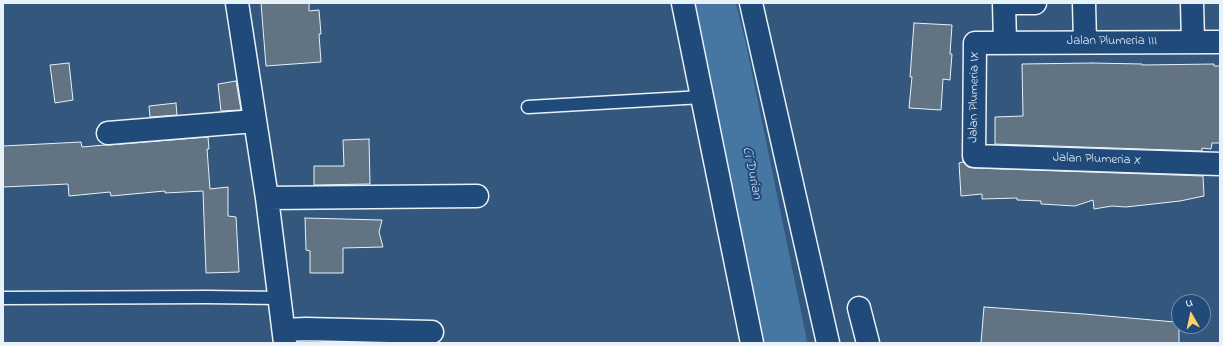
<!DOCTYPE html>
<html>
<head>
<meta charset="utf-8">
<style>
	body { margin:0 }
	#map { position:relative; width:1223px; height:346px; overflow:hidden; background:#33577d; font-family:"Indie Flower",sans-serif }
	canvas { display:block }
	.frame { position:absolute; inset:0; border:4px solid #e8f1f8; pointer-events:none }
	.north { position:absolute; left:1171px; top:294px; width:40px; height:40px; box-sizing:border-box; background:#1f4a7a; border:1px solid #6f8dac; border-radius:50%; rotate:351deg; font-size:11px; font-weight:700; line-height:16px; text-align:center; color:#e8f1f8 }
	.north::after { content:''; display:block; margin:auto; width:14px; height:18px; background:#ffd166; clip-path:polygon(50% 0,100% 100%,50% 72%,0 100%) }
</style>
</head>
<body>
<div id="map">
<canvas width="1223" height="346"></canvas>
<div class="frame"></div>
<div class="north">U</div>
</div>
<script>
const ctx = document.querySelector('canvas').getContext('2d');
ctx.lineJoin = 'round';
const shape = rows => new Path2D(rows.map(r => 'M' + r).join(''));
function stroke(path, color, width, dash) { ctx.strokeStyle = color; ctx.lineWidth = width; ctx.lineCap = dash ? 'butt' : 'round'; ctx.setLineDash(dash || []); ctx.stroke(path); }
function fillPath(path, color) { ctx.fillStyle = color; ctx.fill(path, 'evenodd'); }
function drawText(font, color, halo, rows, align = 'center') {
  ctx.font = font + ' "Indie Flower",sans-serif'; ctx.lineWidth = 4; ctx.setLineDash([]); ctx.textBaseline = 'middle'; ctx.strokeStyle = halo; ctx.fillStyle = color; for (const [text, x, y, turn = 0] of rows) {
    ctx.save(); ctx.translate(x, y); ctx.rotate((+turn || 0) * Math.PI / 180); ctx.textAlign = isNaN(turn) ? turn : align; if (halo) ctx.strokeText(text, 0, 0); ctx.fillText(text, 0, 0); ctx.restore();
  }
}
const river = shape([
	[714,3,725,46,786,343]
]);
const building = shape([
	[261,3,309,3,309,11,319,10,321,34,319,34,321,62,266,66,261,3],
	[914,23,952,25,950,54,952,54,950,80,943,79,941,110,909,108,912,77,910,77,914,23],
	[69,63,73,100,55,103,50,65,69,63],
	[1092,63,1142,64,1142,65,1214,64,1214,66,1220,66,1220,143,1212,143,1211,149,1202,148,1202,151,995,144,995,117,1023,116,1022,64,1092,63],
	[236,81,241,110,221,111,218,84,236,81],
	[176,103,177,115,150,117,149,106,176,103],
	[208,137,209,149,207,149,210,189,228,187,228,216,236,217,239,272,206,273,203,191,165,193,165,191,111,196,110,192,69,196,68,184,3,187,3,146,81,142,82,147,104,145,109,145,208,137],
	[369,139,370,184,314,185,314,166,344,166,343,140,369,139],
	[963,162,968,167,974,168,1203,176,1204,196,1180,201,1126,207,1112,206,1094,209,1093,200,1075,206,1041,204,1041,201,1017,200,1017,198,982,199,982,194,961,196,959,163,963,162],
	[305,218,382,220,379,232,383,247,343,248,343,273,310,273,310,251,306,250,305,218],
	[984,307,1084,314,1175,322,1175,323,1179,323,1179,343,981,343,984,307]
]);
const lane = shape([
	[528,107,702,97],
	[3,298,206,297,279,298]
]);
const street = shape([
	[237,3,267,198,285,343],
	[683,3,752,343],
	[751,3,828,343],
	[1004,3,1005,43],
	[1011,3,1035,3],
	[1084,3,1085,42],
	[1192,3,1193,42],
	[1220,42,975,43,974,156,1220,164],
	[108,133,255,121],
	[267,198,477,196],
	[859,308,868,343],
	[284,330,306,329,432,332]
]);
const streetNames = [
	["Jalan Plumeria III",1112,42],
	["Jalan Plumeria IX",975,97,-89],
	["Jalan Plumeria X",1097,160,2]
];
const waterNames = [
	["Ci Durian",751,173,78]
];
stroke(river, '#4677a2', 42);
fillPath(building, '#627483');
stroke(building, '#e8f1f8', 1);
stroke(lane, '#e8f1f8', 15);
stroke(street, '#e8f1f8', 25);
stroke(lane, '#1f4a7a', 12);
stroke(street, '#1f4a7a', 22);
drawText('13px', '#e8f1f8', '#1f4a7a', streetNames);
drawText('italic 14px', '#d0dfeb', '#1f4a7a', waterNames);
</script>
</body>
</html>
